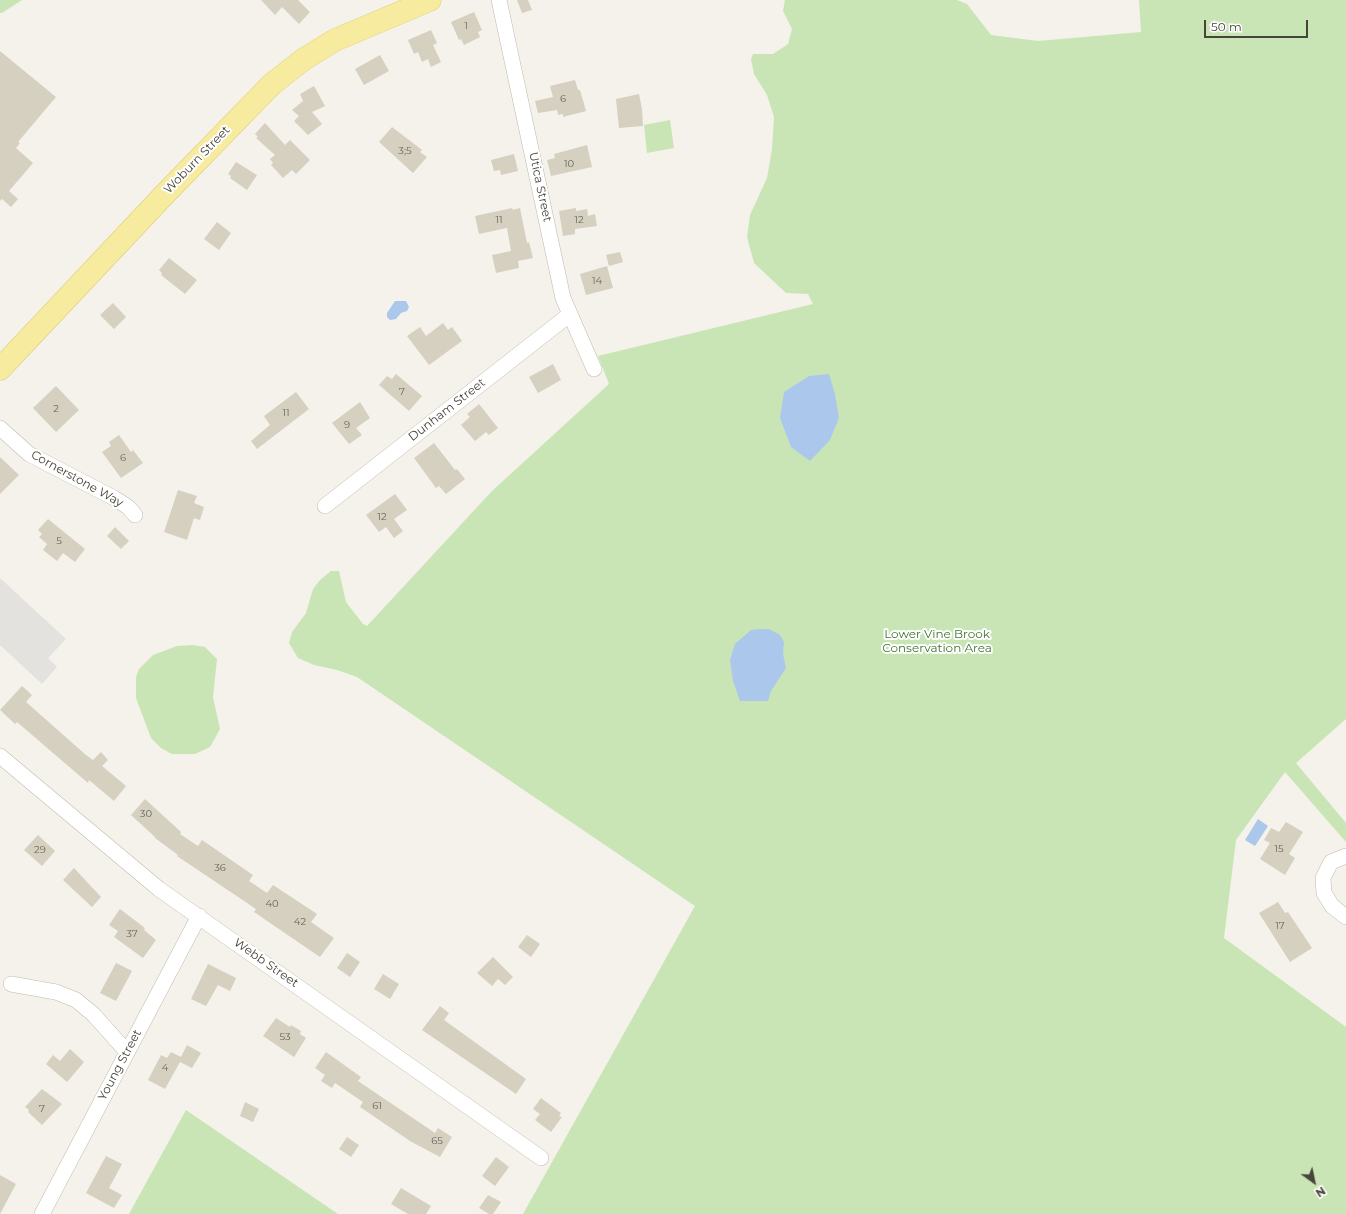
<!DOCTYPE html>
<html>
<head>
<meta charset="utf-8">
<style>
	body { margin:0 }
	#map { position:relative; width:1346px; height:1214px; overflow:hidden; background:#f4f2ea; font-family:Montserrat,sans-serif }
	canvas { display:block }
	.north { position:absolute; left:1294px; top:1162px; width:40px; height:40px; -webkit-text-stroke:3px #fff; paint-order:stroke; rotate:147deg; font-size:11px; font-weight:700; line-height:16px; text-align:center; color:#474439 }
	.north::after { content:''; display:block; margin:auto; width:14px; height:18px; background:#474439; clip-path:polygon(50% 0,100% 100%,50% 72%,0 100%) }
	.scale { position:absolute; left:1204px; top:20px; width:104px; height:18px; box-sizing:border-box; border:2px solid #474439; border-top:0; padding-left:5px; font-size:12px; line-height:14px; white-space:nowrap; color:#474439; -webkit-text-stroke:3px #fff; paint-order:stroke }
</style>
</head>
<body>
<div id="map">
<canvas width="1346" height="1214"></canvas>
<div class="north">N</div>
<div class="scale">50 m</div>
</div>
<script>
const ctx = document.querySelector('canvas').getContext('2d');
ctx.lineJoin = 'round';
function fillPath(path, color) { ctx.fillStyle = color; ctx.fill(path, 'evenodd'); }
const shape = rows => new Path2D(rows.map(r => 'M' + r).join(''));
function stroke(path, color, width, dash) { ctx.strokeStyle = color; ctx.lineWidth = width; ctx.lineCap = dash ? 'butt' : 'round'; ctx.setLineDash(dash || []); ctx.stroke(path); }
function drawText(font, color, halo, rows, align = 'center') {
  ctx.font = font + ' Montserrat,sans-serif'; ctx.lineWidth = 4; ctx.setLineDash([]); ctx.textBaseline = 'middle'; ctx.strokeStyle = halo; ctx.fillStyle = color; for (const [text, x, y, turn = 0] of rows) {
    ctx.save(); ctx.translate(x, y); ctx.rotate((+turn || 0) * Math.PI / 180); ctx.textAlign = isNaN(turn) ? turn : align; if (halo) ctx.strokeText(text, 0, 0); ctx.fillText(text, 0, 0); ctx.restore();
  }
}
const green = shape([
	[0,0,22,0,2,13,0,13],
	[785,0,957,0,967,4,991,35,1038,41,1141,32,1139,0,1346,0,1346,719,1296,763,1346,823,1346,842,1285,772,1236,840,1224,938,1346,1027,1346,1214,523,1214,695,906,357,677,337,670,314,665,298,658,289,643,292,632,306,613,313,589,320,580,331,571,339,571,346,602,363,624,367,626,492,491,609,384,598,356,813,304,808,294,786,293,754,263,747,237,750,215,767,178,772,149,774,117,767,95,754,74,751,59,753,54,773,54,788,44,792,29,783,11],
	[670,120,674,148,647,153,644,125],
	[193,645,205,647,217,659,213,697,220,729,210,747,195,754,172,754,161,748,151,738,136,698,136,677,139,669,153,655,177,646],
	[186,1110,338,1214,129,1214]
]);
const parking = shape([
	[0,578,66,639,48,658,57,667,42,684,0,645]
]);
const water = shape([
	[395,301,406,301,409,307,407,311,401,313,396,319,390,320,387,317,387,313],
	[829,374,835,394,839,418,830,440,810,461,791,447,780,418,784,392,809,376],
	[760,629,769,629,780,635,784,642,783,654,786,668,771,691,768,701,740,701,733,681,730,660,735,644,751,630],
	[1258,819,1268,826,1255,846,1245,840]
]);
const building = shape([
	[261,0,298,0,310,12,299,24,282,7,275,15],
	[517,0,528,0,532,10,522,13],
	[474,12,482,30,478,32,480,37,464,45,461,39,459,40,451,22],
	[431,30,437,43,433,45,441,62,431,67,428,59,422,62,418,52,414,54,408,40],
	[0,51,56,97,18,142,20,143,16,148,33,163,9,191,18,199,11,207,2,199,0,201],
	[380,55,389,71,364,85,355,69],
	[575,80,578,90,580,90,586,111,563,117,563,114,558,115,557,110,538,113,535,101,553,97,550,86],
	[314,86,325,106,312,112,322,124,308,135,294,121,299,116,292,110,303,101,300,94],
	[639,94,642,109,643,126,619,128,616,99],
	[265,123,285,145,290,140,310,160,296,174,292,170,283,178,271,165,273,163,270,159,275,155,256,138,258,137,255,134],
	[392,127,422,150,420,152,427,157,413,173,379,142],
	[587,145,592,167,551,176,547,160,555,158,554,154],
	[514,154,518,171,501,175,500,170,494,171,491,160],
	[236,162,257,175,247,190,230,178,231,176,228,174],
	[512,208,513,210,520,208,527,243,529,242,533,258,518,261,519,268,496,273,492,255,511,251,507,228,479,234,475,216],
	[576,208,576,211,587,209,588,216,595,214,597,226,575,229,575,234,563,236,559,211],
	[217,222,231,233,219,250,204,239],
	[620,252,623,262,609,266,606,255],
	[169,258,197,280,185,294,161,275,162,273,159,270],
	[607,266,613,288,586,295,580,274],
	[113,303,126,317,114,329,100,315],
	[443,323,448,330,452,327,462,341,429,365,407,336,420,327,426,336],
	[553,364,561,380,538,393,529,377],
	[396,374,422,396,409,411,379,385,387,376,392,379],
	[56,386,79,410,56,432,33,408],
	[296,392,309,409,257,449,251,441,270,425,264,416],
	[360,402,370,418,356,428,362,435,349,444,332,423],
	[479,404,498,428,489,435,486,432,475,441,461,425,470,417,467,414],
	[119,435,131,452,133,450,143,463,121,478,102,452,111,446,109,442],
	[434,443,455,470,457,469,465,479,446,494,439,486,436,488,414,458],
	[0,457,19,475,0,494],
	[178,490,197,496,194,503,204,507,200,520,194,518,187,540,164,532],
	[395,494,407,510,394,519,403,531,394,538,386,527,379,532,366,515],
	[48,519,85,549,75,562,63,553,57,561,43,550,47,544,39,537,42,534,38,530],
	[115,527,129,541,121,549,107,536],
	[22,686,32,695,26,702,86,755,93,760,101,752,108,760,102,766,126,786,114,801,89,780,88,783,17,722,15,724,0,710],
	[145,799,181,832,180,834,198,846,202,840,253,875,249,881,267,893,273,885,317,914,311,922,334,938,320,957,254,912,256,909,177,856,178,855,155,838,155,837,131,815],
	[1286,822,1303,832,1289,854,1295,858,1285,875,1260,859,1270,843,1264,840,1271,828,1279,832],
	[38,835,55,851,42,866,24,850],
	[74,868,101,897,92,907,63,880],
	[1278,902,1285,913,1288,912,1312,948,1290,962,1259,913],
	[120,909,145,928,144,930,156,940,143,958,114,937,118,931,109,925],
	[527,935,540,944,531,957,518,947],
	[347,953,360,962,350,977,337,968],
	[493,957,513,977,505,985,498,979,492,986,477,973],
	[116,963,132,971,116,1001,100,993],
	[208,964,236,978,230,991,218,985,206,1006,191,999],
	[383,974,399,984,390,999,374,989],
	[440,1006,449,1013,444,1020,526,1079,516,1094,422,1030],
	[276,1018,290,1027,291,1025,301,1031,300,1034,306,1038,294,1057,263,1036],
	[187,1045,201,1053,192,1068,180,1062,165,1089,148,1080,161,1055,167,1058,171,1052,181,1057],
	[70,1049,84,1062,67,1082,46,1064,53,1055,60,1061],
	[326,1052,361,1077,358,1081,435,1133,438,1128,452,1137,440,1157,410,1141,360,1107,363,1102,335,1083,332,1088,321,1081,325,1075,315,1068],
	[42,1089,62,1104,42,1125,28,1112,29,1110,25,1107],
	[541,1098,561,1113,559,1116,562,1117,551,1132,535,1120,540,1114,533,1109],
	[245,1102,259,1109,253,1122,240,1116],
	[347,1137,359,1145,351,1157,339,1149],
	[106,1156,122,1164,109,1188,122,1195,114,1208,86,1193],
	[496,1157,509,1167,495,1186,482,1176],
	[0,1175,16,1184,0,1214],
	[401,1188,431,1206,426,1214,408,1214,391,1204],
	[488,1195,501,1202,493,1214,489,1214,479,1208]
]);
const minor = shape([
	[499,0,563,298,594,369],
	[0,428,29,454,114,498,128,507,135,515],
	[325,506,569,315],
	[0,756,159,889,541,1158],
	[1346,856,1331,862,1323,878,1324,893,1332,906,1346,917],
	[11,984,56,992,76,1000,93,1014,127,1052],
	[42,1214,199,916]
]);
const primary = shape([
	[0,369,164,195,272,84,304,59,335,40,430,0]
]);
const numberNames = [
	["1",466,26],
	["6",563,99],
	["3;5",405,151],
	["10",569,164],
	["11",499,220],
	["12",579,220],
	["14",597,281],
	["7",402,392],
	["2",56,409],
	["11",286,413],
	["9",347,425],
	["6",123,458],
	["12",382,517],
	["5",59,541],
	["30",146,814],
	["15",1279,849],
	["29",40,850],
	["36",220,868],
	["40",272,904],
	["42",300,922],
	["17",1280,926],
	["37",132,934],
	["53",285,1037],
	["4",165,1068],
	["61",377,1106],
	["7",42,1109],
	["65",437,1141]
];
const streetNames = [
	["Woburn Street",197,160,-46],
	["Utica Street",540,187,78],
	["Dunham Street",447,410,-38],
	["Cornerstone Way",77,479,29],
	["Webb Street",266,963,35],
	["Young Street",120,1065,-62]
];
const parkNames = [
	["Lower Vine Brook",937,634],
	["Conservation Area",937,648]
];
fillPath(green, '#c9e5b6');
fillPath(parking, '#e3e2de');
fillPath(water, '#abc8ec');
fillPath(building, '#d5d0c0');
stroke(minor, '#bfbbad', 16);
stroke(primary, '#dccc70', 23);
stroke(minor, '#fff', 15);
stroke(primary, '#f7eba0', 22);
drawText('10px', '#6a675b', null, numberNames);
drawText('12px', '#474439', '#fff', streetNames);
drawText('12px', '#3f762f', '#fff', parkNames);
</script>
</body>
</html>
